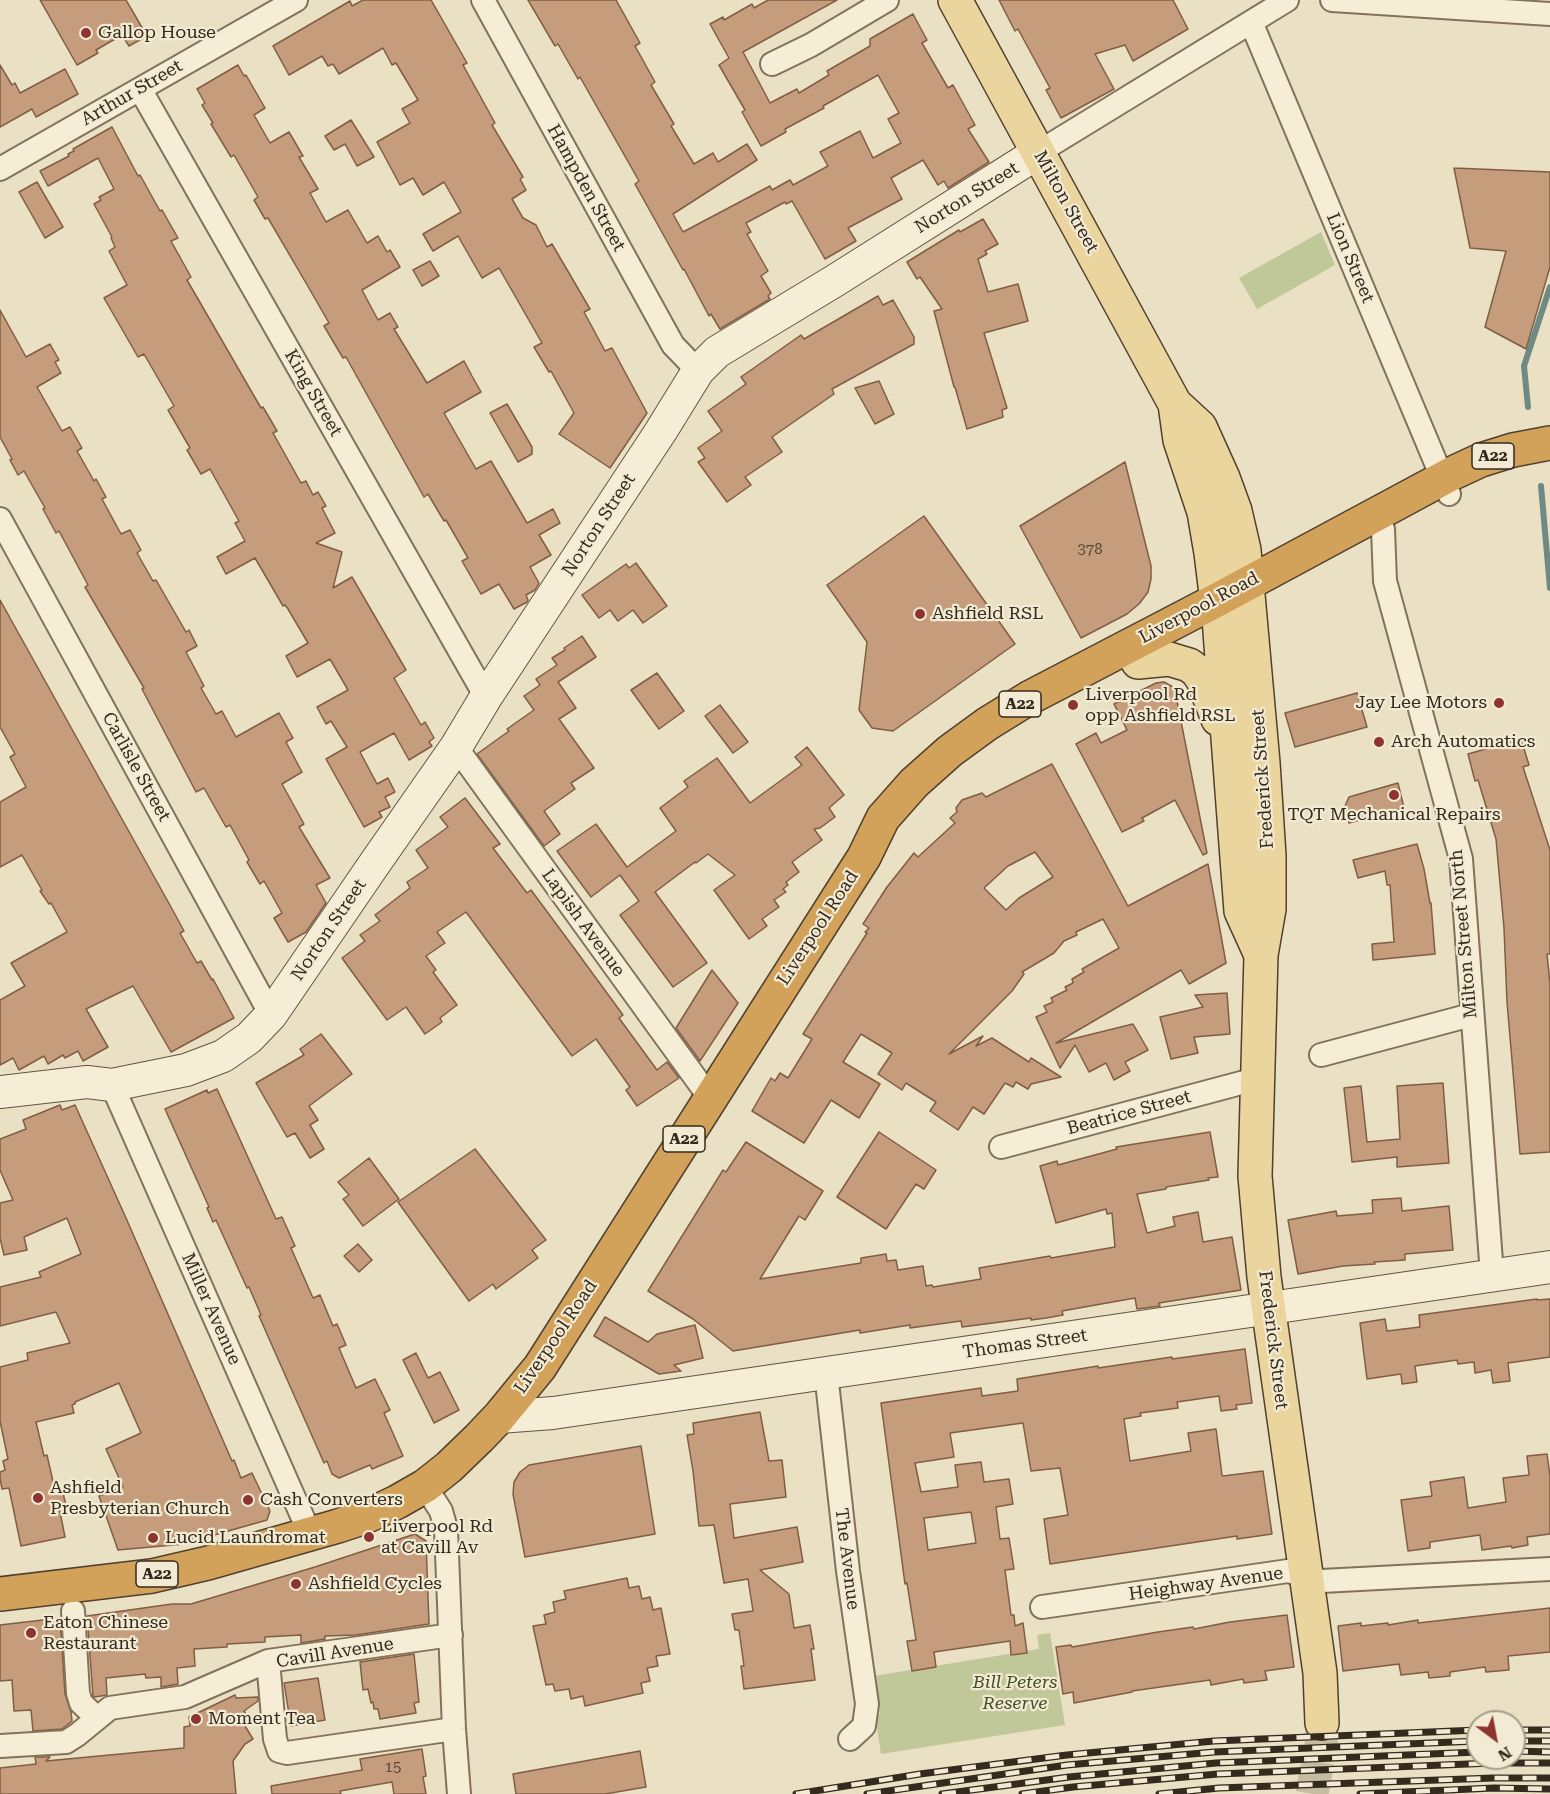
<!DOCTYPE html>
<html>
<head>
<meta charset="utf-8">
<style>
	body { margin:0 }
	#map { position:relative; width:1550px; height:1794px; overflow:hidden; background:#eae0c3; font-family:"Roboto Serif",serif }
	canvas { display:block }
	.north { position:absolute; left:1466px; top:1710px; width:60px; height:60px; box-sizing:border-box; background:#f2ead2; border:2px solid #a69d8a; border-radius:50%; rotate:148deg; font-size:16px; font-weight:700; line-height:24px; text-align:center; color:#342a1e }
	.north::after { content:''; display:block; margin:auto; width:21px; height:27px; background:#8d3330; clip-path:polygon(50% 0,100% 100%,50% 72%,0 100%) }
</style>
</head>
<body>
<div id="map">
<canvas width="1550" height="1794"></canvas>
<div class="north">N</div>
</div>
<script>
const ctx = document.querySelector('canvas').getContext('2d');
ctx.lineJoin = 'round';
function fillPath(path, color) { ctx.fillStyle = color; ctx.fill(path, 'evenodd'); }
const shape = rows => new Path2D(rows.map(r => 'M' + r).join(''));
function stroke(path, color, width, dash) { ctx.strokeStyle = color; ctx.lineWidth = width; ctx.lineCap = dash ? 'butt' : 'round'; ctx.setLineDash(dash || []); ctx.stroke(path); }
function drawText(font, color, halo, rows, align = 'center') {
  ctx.font = font + ' "Roboto Serif",serif'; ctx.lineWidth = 4.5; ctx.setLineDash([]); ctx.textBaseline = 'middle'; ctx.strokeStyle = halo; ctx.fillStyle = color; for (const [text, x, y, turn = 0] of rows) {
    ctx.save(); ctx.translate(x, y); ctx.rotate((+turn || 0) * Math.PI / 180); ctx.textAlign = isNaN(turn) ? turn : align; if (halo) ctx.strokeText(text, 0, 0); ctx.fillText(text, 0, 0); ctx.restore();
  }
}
const green = shape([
	[1321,232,1335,265,1257,309,1239,278],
	[1050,1633,1065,1725,881,1754,875,1716,880,1714,874,1676,1039,1649,1037,1635]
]);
const stream = shape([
	[1528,407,1524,366,1550,287],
	[1541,486,1550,588]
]);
const building = shape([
	[40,0,126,0,147,36,129,46,122,35,96,50,98,53,77,65,40,0],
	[363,0,431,0,467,63,463,65,495,123,492,125,523,177,520,179,526,190,512,199,523,218,536,225,547,247,552,244,590,309,584,312,605,351,612,348,647,413,610,468,559,434,574,413,551,371,549,372,534,347,542,343,499,268,482,278,458,236,433,251,423,234,461,212,444,182,423,195,413,178,400,185,377,142,410,123,402,109,418,100,396,63,392,65,383,48,339,74,333,64,328,66,322,56,289,75,273,46,350,1,352,6,363,0],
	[528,0,616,0,640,43,635,46,655,82,651,85,674,124,671,126,694,164,713,153,718,162,747,144,757,160,673,214,683,232,770,186,772,190,790,180,793,185,828,166,820,152,860,131,873,158,901,143,888,119,899,113,878,75,823,106,824,108,785,129,786,132,761,146,742,112,745,110,719,65,729,58,710,24,723,17,724,20,752,4,754,8,768,0,837,0,743,52,770,103,797,89,799,93,829,75,827,71,870,46,870,39,913,14,927,40,922,43,948,88,953,85,975,125,968,129,989,162,948,188,944,181,938,185,923,160,891,178,902,199,848,228,856,241,825,259,792,201,786,204,785,202,746,223,751,232,747,234,768,271,761,276,771,293,768,296,770,299,720,329,711,314,709,316,684,269,683,270,635,184,639,181,580,77,578,79,558,44,555,46,528,0],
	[999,0,1173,0,1188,29,1133,61,1125,45,1095,54,1114,89,1061,118,1046,90,1050,88,1018,29,1015,31,999,0],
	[0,65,12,85,15,83,20,93,65,69,78,94,36,117,32,109,0,127,0,65],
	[238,65,244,76,246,75,265,108,254,115,270,143,289,132,303,156,299,157,318,189,310,193,326,222,348,210,367,243,378,236,387,252,390,250,400,267,362,290,378,320,390,313,398,327,394,329,427,383,464,361,472,376,481,392,444,413,476,469,491,461,527,523,553,509,560,523,539,535,551,555,530,567,539,583,535,590,526,595,528,600,527,602,514,609,499,584,481,594,462,561,468,558,446,520,444,521,428,494,424,497,346,357,343,358,324,326,329,323,306,283,268,218,265,219,254,200,258,197,234,155,231,157,211,124,213,123,202,105,205,103,197,89,238,65],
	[351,120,374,157,357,166,345,144,334,150,325,136,351,120],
	[112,127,138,176,140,175,160,211,162,210,178,238,171,241,191,277,187,280,261,408,263,407,277,431,273,433,301,483,306,481,313,495,318,492,326,506,322,508,335,533,316,543,342,552,333,588,352,577,406,670,394,678,421,725,425,722,434,738,429,742,432,746,409,760,394,733,360,752,377,784,388,778,395,792,385,797,390,807,379,812,382,817,364,827,326,759,347,747,331,721,326,724,317,707,348,690,330,659,297,677,286,656,308,643,288,609,285,605,283,606,255,558,226,574,217,557,245,541,235,523,239,521,210,469,201,474,187,450,190,448,168,410,174,406,144,354,138,357,104,298,127,285,109,251,115,247,111,238,112,237,94,204,101,200,99,197,114,189,98,158,48,186,40,171,69,156,68,154,74,151,73,149,112,127],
	[1454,168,1550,172,1550,267,1526,349,1485,327,1506,251,1470,248,1454,168],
	[37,182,63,227,45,238,19,192,37,182],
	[983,219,998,244,985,251,987,254,978,259,988,292,1018,284,1028,321,984,333,1007,408,1002,410,1003,417,967,429,955,387,954,387,934,311,942,309,920,277,917,279,907,262,959,230,960,232,983,219],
	[430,261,439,276,422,286,413,270,430,261],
	[878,296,883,305,893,300,914,337,914,344,832,389,834,394,772,437,782,452,745,477,751,485,727,502,698,462,705,458,698,448,722,431,708,411,746,384,741,377,801,335,804,339,878,296],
	[0,310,26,357,50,344,59,360,55,362,61,373,37,387,62,431,70,427,82,448,77,451,94,481,96,479,106,497,102,499,121,534,130,530,141,550,137,553,153,581,156,580,186,632,189,630,197,646,186,652,204,686,201,688,216,714,222,711,236,737,279,713,293,738,286,742,302,772,282,784,304,824,299,827,330,878,316,885,326,903,306,932,288,942,274,918,282,913,264,881,260,884,247,862,249,860,230,825,226,827,204,788,196,792,142,689,144,688,85,587,88,585,59,531,56,533,43,509,45,508,24,471,18,475,10,460,12,459,0,437,0,310],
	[879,381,894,414,875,424,855,388,879,381],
	[507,404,532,447,532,454,518,462,490,413,507,404],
	[1125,462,1151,566,1151,579,1148,592,1139,604,1127,614,1081,638,1020,526,1125,462],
	[924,516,1015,644,893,731,872,728,859,710,867,642,827,585,924,516],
	[636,563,667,606,643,623,633,610,618,621,610,610,599,618,582,595,626,564,629,568,636,563],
	[0,600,171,907,184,931,180,933,197,963,201,961,212,980,213,979,234,1018,171,1052,133,986,86,1009,108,1047,83,1061,78,1051,65,1058,63,1055,48,1064,44,1056,19,1070,13,1058,0,1065,0,1000,25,986,11,963,67,932,51,903,49,904,40,891,42,890,22,855,0,867,0,802,26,787,10,757,15,754,0,727,0,600],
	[582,636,596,657,558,682,576,708,559,719,594,768,571,783,575,789,544,811,560,834,544,846,477,754,509,731,507,729,534,710,524,696,540,685,536,679,557,665,552,658,565,650,564,648,582,636],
	[657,673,684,711,659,729,631,690,657,673],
	[1164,682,1173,687,1176,696,1207,853,1203,855,1175,800,1142,818,1144,821,1122,832,1076,744,1096,733,1101,743,1127,730,1114,704,1156,683,1164,682],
	[1357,693,1367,727,1295,747,1285,713,1357,693],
	[720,705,748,742,733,753,705,716,720,705],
	[1521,739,1529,765,1523,767,1550,850,1550,954,1547,954,1550,984,1550,1152,1520,1154,1507,1002,1504,928,1496,839,1478,780,1475,781,1468,754,1521,739],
	[807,747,844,795,829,808,835,817,820,828,814,829,822,840,792,862,799,872,786,882,788,885,783,889,786,892,774,900,779,907,762,919,767,926,749,939,714,890,735,875,708,854,696,863,695,862,655,892,707,963,673,987,620,915,639,901,620,875,591,897,557,851,596,824,627,867,676,831,660,808,688,787,684,781,717,758,750,803,802,765,795,757,807,747],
	[1052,764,1128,906,1208,864,1226,963,1189,984,1181,970,1056,1043,1133,1024,1148,1050,1125,1062,1130,1071,1114,1080,1106,1063,1089,1072,1075,1045,1060,1068,1036,1017,1047,1012,1044,1006,1053,1002,1051,998,1067,990,1065,987,1073,983,1072,979,1084,972,1082,969,1119,948,1103,919,1076,932,1077,935,1064,941,1054,953,1022,972,1024,974,1012,991,949,1054,983,1036,976,1046,992,1038,1029,1062,1031,1058,1061,1077,1031,1084,1028,1089,1016,1082,1013,1087,1005,1083,984,1114,973,1107,958,1130,930,1111,936,1102,906,1083,902,1090,878,1074,892,1053,861,1034,843,1062,880,1084,859,1118,831,1100,804,1143,752,1111,771,1078,775,1081,780,1073,788,1078,812,1039,803,1034,867,933,865,932,869,928,863,924,887,887,914,853,918,857,955,823,950,818,957,812,956,808,962,800,982,793,986,797,1052,764],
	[1035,852,1053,877,1019,898,1006,910,984,888,1008,866,1035,852],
	[1398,783,1404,808,1349,823,1345,806,1349,797,1398,783],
	[465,798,500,844,493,848,527,893,531,890,574,948,623,1015,619,1018,657,1070,667,1062,679,1078,637,1106,626,1090,630,1087,596,1039,572,1056,466,912,437,932,445,943,426,956,436,970,433,972,457,1005,440,1018,442,1022,425,1034,406,1007,387,1020,342,958,365,941,360,935,380,921,375,915,410,888,407,882,428,868,416,850,448,827,440,817,465,798],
	[1417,844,1424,869,1430,903,1431,903,1435,954,1373,960,1372,944,1394,942,1390,885,1387,885,1385,871,1358,878,1353,860,1417,844],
	[712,970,738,1003,700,1061,676,1028,712,970],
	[1227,993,1230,1034,1194,1037,1198,1053,1171,1059,1160,1017,1203,1007,1195,995,1227,993],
	[321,1034,352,1074,309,1106,318,1120,310,1125,324,1149,310,1158,295,1133,287,1137,256,1083,304,1055,300,1049,321,1034],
	[1443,1083,1449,1163,1397,1167,1397,1157,1352,1162,1344,1088,1361,1086,1367,1142,1400,1139,1397,1086,1443,1083],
	[217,1089,276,1219,282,1217,295,1246,291,1248,313,1298,320,1295,333,1326,337,1324,346,1345,339,1348,356,1388,375,1379,390,1410,384,1413,403,1456,372,1469,370,1465,339,1478,332,1474,327,1461,324,1463,259,1316,261,1315,249,1287,247,1288,216,1220,213,1222,207,1208,209,1207,165,1109,207,1090,208,1093,217,1089],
	[60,1105,62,1110,75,1105,126,1218,232,1461,234,1460,241,1478,252,1473,270,1511,267,1520,193,1541,195,1543,118,1550,99,1496,123,1487,106,1449,141,1433,119,1383,75,1402,75,1404,72,1405,74,1413,36,1422,44,1456,47,1455,55,1490,62,1488,66,1506,59,1507,65,1537,21,1546,9,1488,2,1489,0,1478,0,1472,5,1470,3,1461,8,1459,0,1421,0,1367,28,1360,27,1353,70,1343,56,1312,0,1326,0,1287,41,1277,39,1272,81,1254,67,1218,24,1237,27,1250,4,1255,0,1238,0,1203,13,1200,0,1170,0,1139,26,1129,23,1120,60,1105],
	[879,1132,936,1170,924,1189,916,1184,886,1229,837,1197,879,1132],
	[1210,1132,1218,1177,1208,1178,1209,1180,1166,1187,1166,1189,1137,1194,1147,1233,1175,1226,1173,1217,1198,1212,1203,1242,1232,1237,1241,1290,1159,1303,1160,1306,1137,1309,1135,1298,1062,1311,1063,1315,1046,1318,1031,1320,1031,1318,962,1327,961,1321,910,1328,910,1325,860,1333,860,1330,733,1351,693,1319,648,1291,723,1170,726,1172,746,1142,823,1191,805,1220,799,1216,760,1279,861,1263,861,1258,886,1254,887,1261,896,1260,898,1270,923,1266,926,1286,932,1285,933,1287,981,1279,979,1268,1050,1256,1051,1258,1115,1247,1112,1213,1107,1214,1106,1209,1056,1223,1040,1166,1057,1161,1058,1165,1117,1149,1116,1147,1210,1132],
	[475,1149,546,1240,532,1250,538,1258,496,1289,493,1284,469,1301,398,1202,475,1149],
	[369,1158,399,1199,363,1226,343,1199,349,1195,338,1182,369,1158],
	[1401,1198,1402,1211,1449,1206,1453,1250,1405,1254,1405,1260,1374,1262,1375,1264,1343,1266,1298,1274,1288,1220,1336,1211,1337,1216,1373,1213,1372,1200,1401,1198],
	[358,1244,372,1260,359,1272,344,1256,358,1244],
	[1537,1299,1537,1300,1550,1299,1550,1357,1508,1363,1510,1381,1493,1383,1491,1370,1475,1373,1474,1362,1458,1364,1457,1360,1415,1366,1417,1382,1402,1384,1401,1374,1367,1379,1360,1323,1385,1319,1387,1331,1420,1327,1419,1315,1537,1299],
	[605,1317,648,1342,657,1334,695,1325,703,1358,674,1365,681,1371,659,1374,594,1336,605,1317],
	[1245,1349,1252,1403,1236,1405,1237,1409,1221,1411,1219,1396,1177,1402,1178,1408,1140,1413,1141,1416,1124,1419,1130,1461,1191,1451,1188,1433,1216,1429,1222,1475,1223,1476,1263,1471,1272,1534,1237,1539,1237,1536,1050,1564,1044,1519,1068,1515,1060,1468,1031,1471,1023,1423,950,1433,954,1457,915,1463,921,1492,958,1487,955,1465,981,1462,984,1482,1009,1479,1013,1504,996,1507,1000,1539,1009,1538,1014,1569,1005,1570,1011,1615,1014,1615,1015,1626,1023,1623,1027,1653,1011,1655,1010,1641,934,1652,936,1667,912,1671,907,1641,916,1640,907,1583,905,1584,881,1403,981,1388,982,1396,1018,1391,1017,1379,1098,1366,1098,1368,1172,1357,1172,1359,1245,1349],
	[971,1512,976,1543,928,1550,924,1518,971,1512],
	[416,1353,428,1378,440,1372,459,1410,434,1423,403,1360,416,1353],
	[760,1412,769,1461,782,1460,786,1497,730,1504,734,1538,797,1527,803,1562,760,1570,789,1594,794,1628,810,1625,814,1649,811,1649,815,1680,744,1689,741,1666,744,1666,739,1630,735,1630,732,1614,753,1611,748,1579,724,1583,714,1525,699,1526,693,1471,687,1435,694,1434,693,1423,760,1412],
	[641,1446,655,1534,525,1557,513,1494,514,1482,520,1472,529,1465,641,1446],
	[1547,1454,1550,1476,1550,1534,1527,1537,1528,1545,1512,1548,1511,1546,1482,1550,1480,1535,1430,1542,1430,1548,1408,1551,1401,1500,1432,1496,1430,1482,1464,1477,1468,1508,1506,1502,1503,1478,1529,1475,1527,1456,1547,1454],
	[415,1534,426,1541,429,1624,356,1635,325,1636,325,1639,301,1643,301,1635,265,1637,265,1642,227,1644,227,1647,194,1649,195,1666,177,1668,178,1684,161,1687,161,1677,146,1678,145,1674,106,1678,107,1695,95,1697,93,1696,87,1616,172,1604,191,1604,315,1567,415,1534],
	[627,1578,629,1588,639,1586,642,1599,650,1597,653,1610,661,1608,670,1654,656,1656,658,1666,647,1668,650,1681,641,1683,643,1693,585,1706,583,1696,571,1699,569,1689,555,1691,553,1684,546,1685,533,1626,546,1624,544,1615,555,1612,553,1602,566,1599,564,1591,627,1578],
	[1550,1608,1550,1652,1508,1656,1509,1670,1486,1672,1485,1667,1450,1672,1450,1676,1429,1678,1428,1672,1401,1675,1399,1664,1343,1671,1338,1626,1361,1623,1361,1626,1388,1623,1388,1625,1418,1620,1418,1623,1550,1608],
	[1287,1615,1294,1667,1265,1671,1267,1680,1244,1683,1243,1679,1211,1685,1210,1680,1132,1691,1132,1692,1074,1703,1073,1692,1063,1694,1056,1647,1071,1645,1072,1647,1158,1632,1193,1627,1194,1629,1230,1622,1287,1615],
	[60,1618,65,1694,71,1712,72,1721,62,1729,33,1731,31,1710,14,1711,12,1680,0,1681,0,1625,60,1618],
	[414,1654,419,1702,414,1703,416,1713,380,1719,378,1709,374,1709,373,1702,371,1703,368,1689,363,1690,360,1662,414,1654],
	[318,1678,325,1720,291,1726,284,1683,318,1678],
	[235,1695,236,1698,258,1697,258,1701,244,1711,251,1722,245,1726,253,1739,245,1744,233,1761,236,1794,0,1794,0,1768,36,1764,35,1757,50,1757,46,1761,184,1748,184,1727,190,1726,189,1717,235,1695],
	[422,1749,426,1776,423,1777,426,1794,394,1794,392,1782,340,1791,341,1794,272,1794,271,1786,362,1770,360,1759,422,1749],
	[640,1751,646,1787,605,1794,516,1794,513,1774,640,1751]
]);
const primaryTunnel = shape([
	[1312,1794,1321,1745,1322,1723]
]);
const street = shape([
	[483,0,673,345,698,371],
	[1332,0,1550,14],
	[1251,22,1449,494],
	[772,64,811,45,887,0],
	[140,89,486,697],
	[1039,152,1287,0],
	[0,169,296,0],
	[0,519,271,1015],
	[1383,529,1385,581,1461,859,1492,1275],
	[456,747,710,1098],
	[1321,1055,1471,1015],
	[112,1085,310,1534],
	[1001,1147,1256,1079],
	[826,1373,848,1571,867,1704,864,1726,850,1739],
	[425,1486,441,1511,446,1529,454,1729,459,1794],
	[1042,1607,1288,1571,1322,1581,1550,1569],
	[73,1611,78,1693,81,1703,97,1718],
	[451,1635,268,1661,275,1739,279,1751,287,1753,454,1729],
	[0,1746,66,1742,77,1735,110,1708,185,1697,268,1661]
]);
const secondary = shape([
	[0,1092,87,1082,112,1085,186,1070,223,1056,249,1038,271,1015,375,863,456,747,486,697,661,431,698,371,717,352,836,280,1039,152],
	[499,1417,553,1413,1550,1267]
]);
const primary = shape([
	[955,0,1175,404,1200,427,1223,478,1235,511,1244,550,1263,763,1269,856,1269,909,1261,955,1255,1176,1264,1277,1320,1673,1322,1723],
	[1175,404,1180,440,1204,512,1211,553,1219,618,1241,911,1261,955],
	[1138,662,1169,659,1189,665,1197,671,1203,680,1218,719]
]);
const highway = shape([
	[0,1594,152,1576,208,1563,338,1526,365,1517,397,1502,425,1486,449,1467,479,1438,499,1417,540,1367,864,857,883,818,914,783,950,751,987,724,1029,698,1217,600,1453,473,1481,460,1513,450,1550,443]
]);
const rail = shape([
	[1514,1730,1550,1730],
	[1514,1741,1550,1741],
	[1514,1751,1550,1752],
	[796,1794,920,1774,1067,1755,1214,1741,1478,1730],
	[867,1794,1067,1765,1214,1752,1478,1741],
	[942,1794,1069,1777,1216,1763,1478,1752],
	[1022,1794,1073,1787,1218,1774,1493,1763,1550,1763],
	[1159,1794,1219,1788,1493,1778,1550,1778],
	[1360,1794,1494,1788,1550,1789]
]);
const markers = [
	[86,33,6,"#8d3330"],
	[920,614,6,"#8d3330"],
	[1499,703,6,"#8d3330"],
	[1073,705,6,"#8d3330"],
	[1379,742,6,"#8d3330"],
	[1394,795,6,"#8d3330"],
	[38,1498,6,"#8d3330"],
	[248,1500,6,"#8d3330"],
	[369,1537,6,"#8d3330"],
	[153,1538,6,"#8d3330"],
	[296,1584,6,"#8d3330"],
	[31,1633,6,"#8d3330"],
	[196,1719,6,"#8d3330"]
];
const numberNames = [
	["378",1090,550],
	["15",393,1768]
];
const shields = [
	[1493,456,42],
	[1020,704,42],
	[684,1139,42],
	[157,1574,42]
];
const shieldNames = [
	["A22",1493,456],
	["A22",1020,704],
	["A22",684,1139],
	["A22",157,1574]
];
const poiNames = [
	["Gallop House",98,33],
	["Ashfield RSL",932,614],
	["Liverpool Rd",1085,695],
	["opp Ashfield RSL",1085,716],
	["Jay Lee Motors",1487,703,"right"],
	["Arch Automatics",1391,742],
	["TQT Mechanical Repairs",1394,815,"center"],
	["Ashfield",50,1488],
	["Presbyterian Church",50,1509],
	["Cash Converters",260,1500],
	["Liverpool Rd",381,1527],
	["at Cavill Av",381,1548],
	["Lucid Laundromat",165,1538],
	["Ashfield Cycles",308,1584],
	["Eaton Chinese",43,1623],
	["Restaurant",43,1644],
	["Moment Tea",208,1719]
];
const streetNames = [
	["Arthur Street",132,93,-30],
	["Hampden Street",586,188,61],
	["Norton Street",967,198,-32],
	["Milton Street",1066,202,61],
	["Lion Street",1350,258,67],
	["King Street",313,393,60],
	["Norton Street",599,525,-57],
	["Liverpool Road",1199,608,-28],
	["Carlisle Street",136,767,61],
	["Frederick Street",1263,779,-94],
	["Lapish Avenue",583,923,54],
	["Liverpool Road",818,928,-57],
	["Norton Street",329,930,-56],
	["Milton Street North",1464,934,-95],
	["Beatrice Street",1129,1113,-15],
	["Miller Avenue",211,1309,66],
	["Liverpool Road",556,1337,-56],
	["Frederick Street",1273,1340,83],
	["Thomas Street",1025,1344,-8],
	["The Avenue",847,1559,83],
	["Heighway Avenue",1206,1584,-8],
	["Cavill Avenue",335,1653,-9]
];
const parkNames = [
	["Bill Peters",1015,1683],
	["Reserve",1015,1704]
];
fillPath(green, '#c0c798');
stroke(stream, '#6d8b84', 6);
fillPath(building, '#c59d7c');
stroke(building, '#805d43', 1.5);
stroke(primaryTunnel, '#c6bca2', 33, [33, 16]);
stroke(street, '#83725b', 26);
stroke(secondary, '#65533f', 34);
stroke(primary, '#51402f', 36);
stroke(highway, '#51402f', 36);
stroke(street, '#f6edd6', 22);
stroke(secondary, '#f6edd6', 32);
stroke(primary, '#ebd59e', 33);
stroke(highway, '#d3a25a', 33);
stroke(rail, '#342a1e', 7);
stroke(rail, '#f2ead2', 4.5, [14]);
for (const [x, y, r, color] of markers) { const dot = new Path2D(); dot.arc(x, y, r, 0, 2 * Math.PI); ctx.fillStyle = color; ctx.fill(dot); stroke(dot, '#f2ead2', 2); }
drawText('15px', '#584736', null, numberNames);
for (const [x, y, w] of shields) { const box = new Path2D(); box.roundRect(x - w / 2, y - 13, w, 26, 4.5); ctx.fillStyle = '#f2ead2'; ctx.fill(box); stroke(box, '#342a1e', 1.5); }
drawText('bold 16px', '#342a1e', null, shieldNames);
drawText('18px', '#342a1e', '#f2ead2', poiNames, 'left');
drawText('18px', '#342a1e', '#f2ead2', streetNames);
drawText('italic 18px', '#434f27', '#f2ead2', parkNames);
</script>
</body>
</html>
